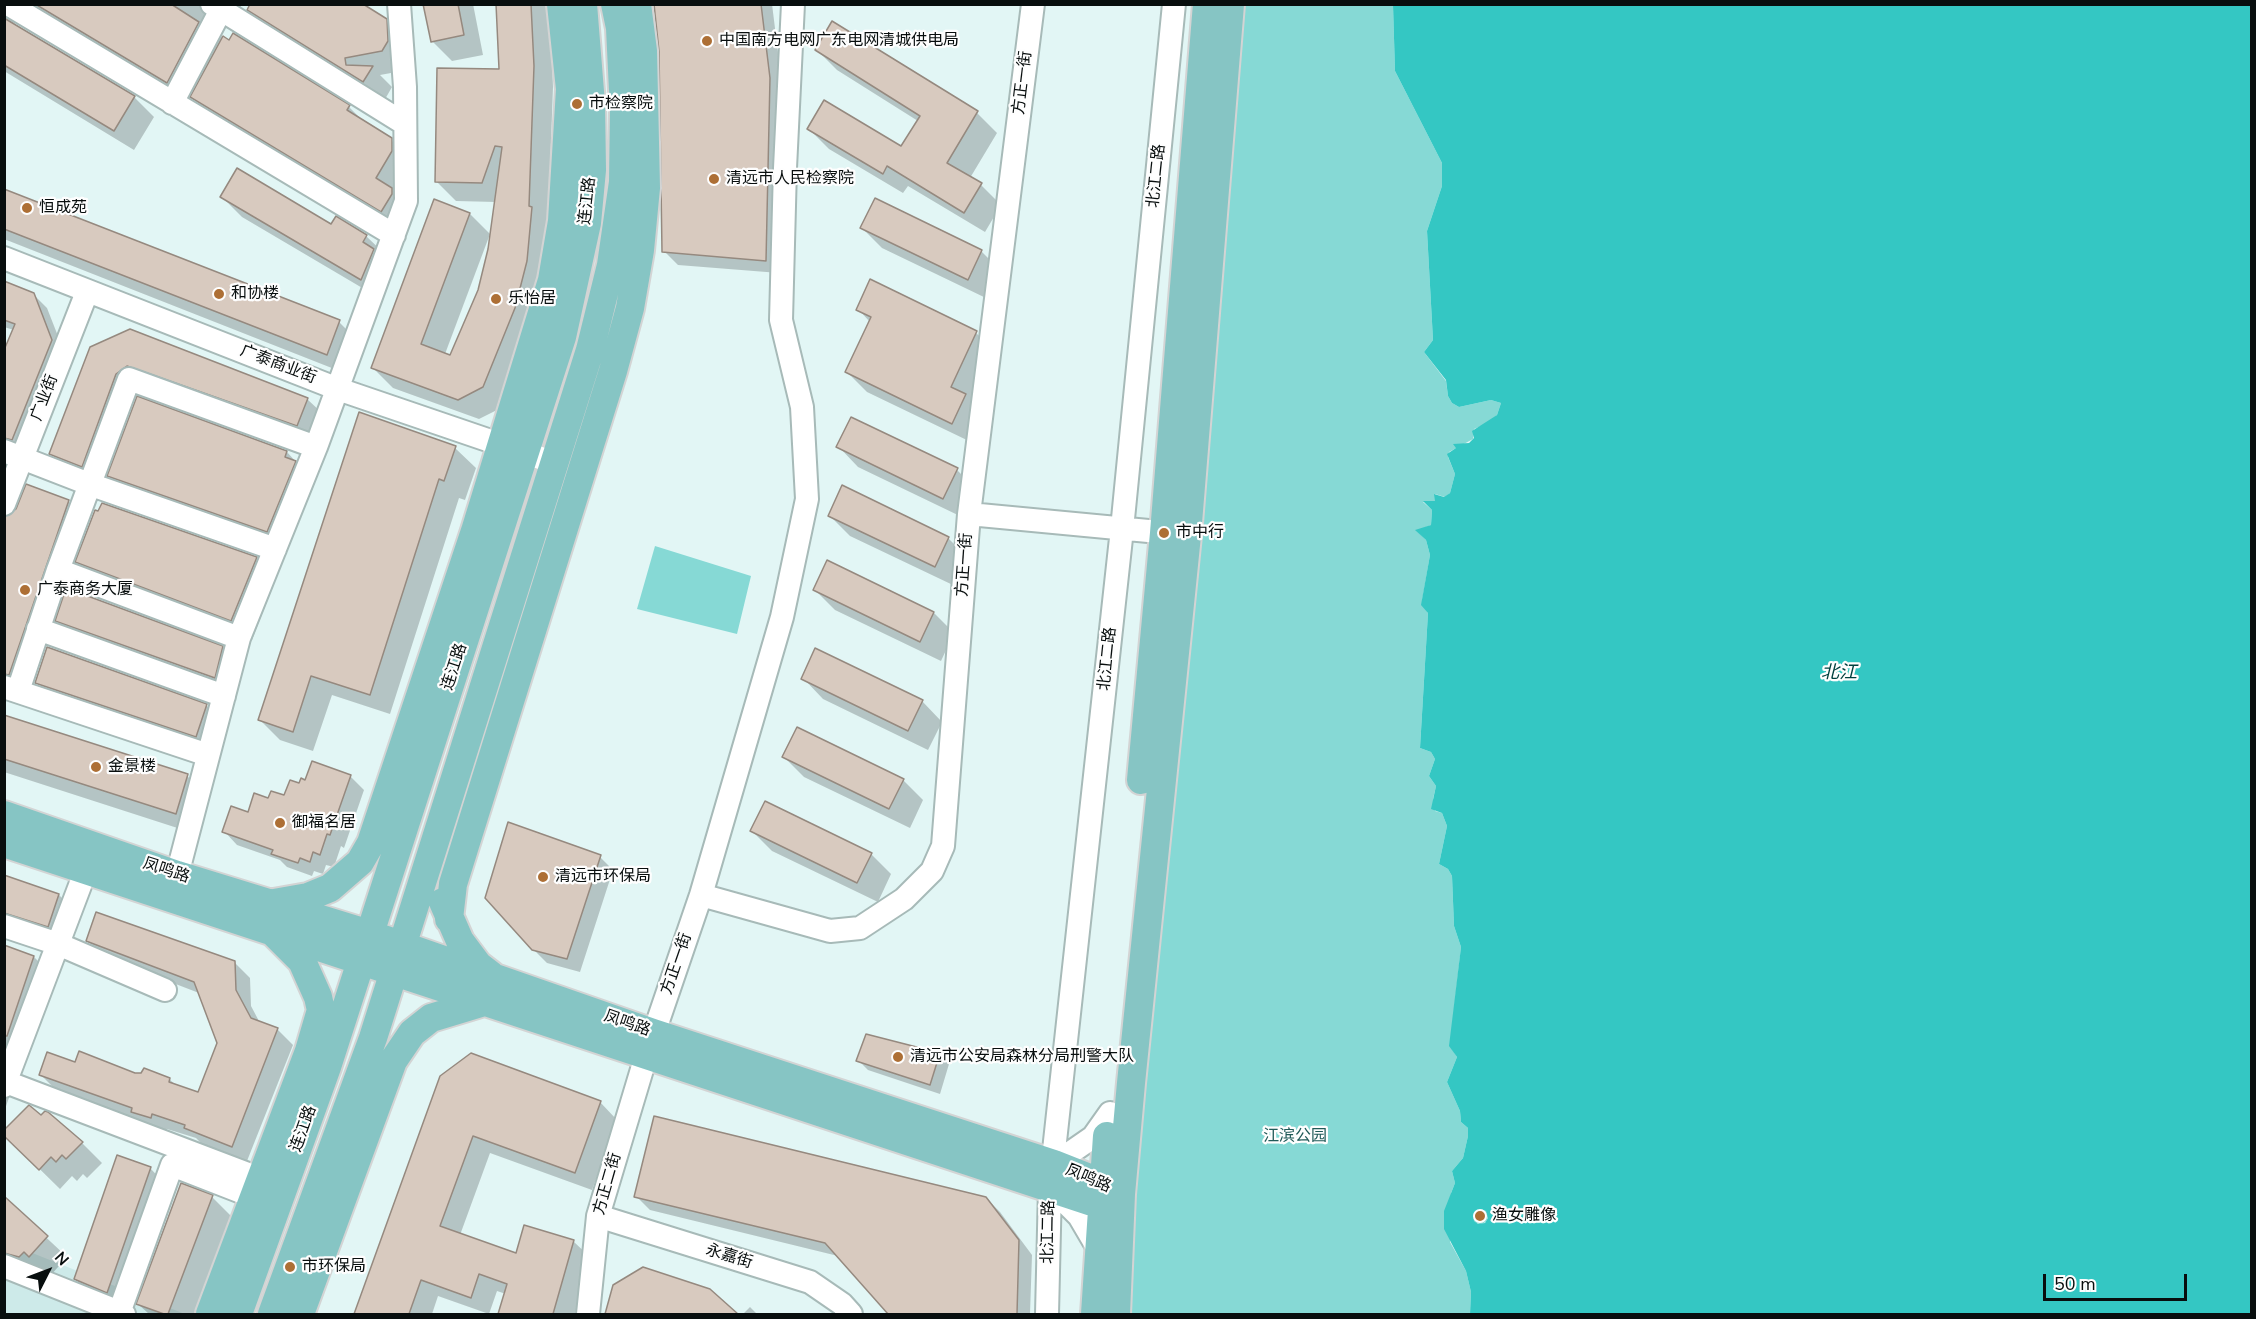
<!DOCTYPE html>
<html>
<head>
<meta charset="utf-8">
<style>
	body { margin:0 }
	#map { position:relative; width:2256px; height:1319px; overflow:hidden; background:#e2f6f5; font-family:"Nunito Sans",sans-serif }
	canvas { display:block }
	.frame { position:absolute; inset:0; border:6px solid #080e0e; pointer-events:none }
	.north { position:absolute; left:18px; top:1241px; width:60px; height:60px; -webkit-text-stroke:4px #fefefe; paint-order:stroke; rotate:48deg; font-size:16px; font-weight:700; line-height:24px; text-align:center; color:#080e0e }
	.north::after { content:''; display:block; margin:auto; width:21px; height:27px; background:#080e0e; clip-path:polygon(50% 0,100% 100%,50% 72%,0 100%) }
	.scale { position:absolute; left:2043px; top:1274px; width:144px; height:27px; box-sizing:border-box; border:3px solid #080e0e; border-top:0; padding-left:8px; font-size:18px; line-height:21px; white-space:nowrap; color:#080e0e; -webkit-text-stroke:4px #fefefe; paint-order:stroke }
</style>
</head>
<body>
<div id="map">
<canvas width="2256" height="1319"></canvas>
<div class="frame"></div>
<div class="north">N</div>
<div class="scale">50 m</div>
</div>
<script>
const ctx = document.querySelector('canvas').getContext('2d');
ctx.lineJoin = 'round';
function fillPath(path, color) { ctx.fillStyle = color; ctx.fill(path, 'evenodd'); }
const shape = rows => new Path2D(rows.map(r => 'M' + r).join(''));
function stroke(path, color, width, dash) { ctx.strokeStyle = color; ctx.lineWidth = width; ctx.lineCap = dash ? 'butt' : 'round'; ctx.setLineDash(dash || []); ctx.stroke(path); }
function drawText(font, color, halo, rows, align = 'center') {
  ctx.font = font + ' "Nunito Sans","Noto Sans SC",sans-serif'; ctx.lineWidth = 4.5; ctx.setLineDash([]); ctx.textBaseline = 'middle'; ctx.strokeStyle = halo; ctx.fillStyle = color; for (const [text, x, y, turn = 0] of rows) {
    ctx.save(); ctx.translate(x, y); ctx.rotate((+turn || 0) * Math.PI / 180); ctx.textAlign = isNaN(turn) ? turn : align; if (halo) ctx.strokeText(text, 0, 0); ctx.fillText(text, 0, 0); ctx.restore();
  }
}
const built = shape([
	[5,1242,185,1314,5,1314]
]);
const green = shape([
	[1245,5,1393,5,1395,71,1442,163,1442,186,1427,231,1433,340,1424,352,1446,381,1448,396,1452,403,1459,407,1491,400,1501,403,1497,415,1488,423,1474,429,1473,439,1449,452,1448,457,1455,474,1450,493,1445,497,1435,494,1435,501,1423,502,1432,510,1431,525,1417,531,1426,540,1430,555,1422,601,1428,613,1420,748,1431,752,1435,759,1429,776,1436,786,1433,799,1435,811,1442,813,1447,826,1439,864,1448,869,1452,876,1454,926,1461,947,1450,1046,1457,1057,1447,1082,1460,1111,1461,1122,1468,1128,1468,1136,1463,1158,1452,1171,1455,1183,1451,1193,1450,1242,1466,1271,1471,1292,1470,1314,1131,1314,1132,1145],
	[655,546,751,576,737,634,637,609],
	'1472 1216a8 8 0 1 1 16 0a8 8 0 1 1-16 0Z'
]);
const water = shape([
	[1393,5,2251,5,2251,1314,1470,1314,1471,1292,1466,1271,1444,1229,1444,1211,1455,1183,1452,1171,1463,1158,1468,1136,1468,1128,1461,1122,1460,1111,1447,1082,1457,1057,1449,1046,1461,947,1454,926,1452,876,1448,869,1439,864,1447,826,1442,813,1431,809,1436,786,1429,776,1435,759,1431,752,1420,748,1428,613,1421,605,1430,555,1426,540,1415,530,1431,525,1432,510,1423,501,1435,501,1434,494,1444,497,1450,493,1455,474,1447,454,1456,448,1453,444,1469,443,1474,438,1472,431,1497,415,1501,403,1491,400,1459,407,1452,403,1448,396,1446,380,1424,352,1433,340,1427,231,1442,186,1442,163,1395,71],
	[1481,1209,1486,1211,1488,1218,1485,1223,1478,1224,1474,1221,1473,1214]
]);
const shadow = shape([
	[4,4,242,4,238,12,218,25,222,37,349,107,366,124,391,140,412,160,402,231,212,117,191,96,188,102,17,17,14,25,134,97,154,117,134,150,4,71],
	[251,4,367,4,365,7,386,20,406,41,402,71,380,75,392,87,384,101,269,30,248,9],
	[425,4,473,4,483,55,452,61,432,41],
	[497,4,545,4,551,31,553,87,548,225,552,229,503,407,479,419,393,388,373,368,470,214,490,234,445,354,450,357,479,291,489,250,496,202,456,201,436,181,501,71],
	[655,4,772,4,783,93,779,273,678,265,664,251,661,49],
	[817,50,977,113,997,133,970,178,981,185,1001,205,985,232,908,186,903,193,829,149,809,129,902,148,918,121,837,70],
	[4,190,339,322,359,342,347,374,4,239],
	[221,196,366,236,387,256,384,261,393,271,381,299,242,217],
	[862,228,981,251,1001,271,988,299,882,248],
	[871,281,976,333,997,353,973,443,867,392,847,372,870,322,858,309],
	[4,283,33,294,47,308,65,354,26,452,4,445,4,354,14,330,4,327],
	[91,348,307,399,321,412,311,438,140,379,96,479,65,467,51,454],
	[838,446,957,470,977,490,964,518,858,467],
	[455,448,476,468,465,500,459,498,390,714,332,695,313,751,280,740,260,720],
	[287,452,315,483,287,551,129,496,109,476],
	[4,480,17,492,9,516,14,515,27,486,69,502,86,519,26,691,4,686],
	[843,487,949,539,969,559,955,586,850,536,829,515],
	[99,513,256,558,276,579,252,640,97,582,77,562],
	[828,562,934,613,954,633,941,661,835,610,815,590],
	[57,621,222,648,242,668,235,697,77,641],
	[48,648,207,706,227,726,216,756,57,703,37,683],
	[803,678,922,701,942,722,928,750,823,699],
	[4,717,187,776,208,796,196,834,4,772],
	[784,757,903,780,923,800,910,828,804,777],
	[350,776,364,790,344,848,341,846,334,867,326,865,323,874,314,871,312,876,287,867,280,860,237,845,224,831,269,800,285,797,306,782],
	[752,831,871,854,891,874,878,902,772,851],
	[600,857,613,870,580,972,547,963,533,949],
	[4,877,59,895,79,915,69,946,4,926],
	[87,941,234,962,250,978,251,1006,260,1023,277,1029,293,1045,247,1161,201,1143,196,1138,167,1129,166,1132,148,1127,143,1121,56,1090,41,1075,76,1064,169,1079,177,1086,199,1093,219,1043,199,993,103,956],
	[4,947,34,957,54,977,4,1075],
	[939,1054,949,1064,940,1094,868,1070,858,1060],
	[441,1077,600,1102,617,1120,592,1190,490,1153,460,1235,517,1255,573,1241,591,1258,575,1314,500,1314,506,1294,497,1291,489,1314,438,1296,432,1314,356,1314],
	[4,1082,12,1089,4,1112],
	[4,1134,82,1143,102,1163,87,1178,83,1174,77,1181,72,1176,60,1189],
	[150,1168,170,1189,127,1312,96,1299,75,1279],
	[636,1196,986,1198,1000,1212,1032,1255,1030,1314,889,1314,838,1256,650,1210],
	[212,1197,232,1217,195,1314,149,1314,138,1304],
	[4,1198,67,1257,50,1276,25,1273,4,1253],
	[614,1286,709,1290,736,1314,680,1314,676,1310,675,1314,606,1314],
	[750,1307,757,1314,743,1314]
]);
const building = shape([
	[35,4,171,4,199,22,167,83,35,4],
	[250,4,363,4,387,19,388,41,382,51,345,58,346,65,373,66,363,82,247,10,250,4],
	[423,4,458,4,464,35,431,42,423,4],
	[496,4,531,4,534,66,529,206,532,207,527,261,515,308,483,387,458,400,371,368,434,199,470,213,421,344,450,355,478,290,488,249,502,147,495,146,482,183,435,182,437,68,499,69,496,4],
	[654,4,761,4,770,78,766,261,662,252,659,51,654,4],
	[4,18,135,96,114,131,4,65,4,18],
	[832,21,978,111,947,163,982,183,964,213,887,166,883,174,807,129,824,100,901,146,920,116,815,50,832,21],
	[233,33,350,105,347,110,392,138,392,151,376,178,392,188,392,194,381,212,190,97,223,36,229,40,233,33],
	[237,168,331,224,336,216,367,235,363,242,374,249,361,280,220,197,237,168],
	[4,189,340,320,327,355,4,229,4,189],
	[875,198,982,250,968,280,860,228,875,198],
	[870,279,977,331,951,387,966,394,952,424,845,372,871,317,856,310,870,279],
	[4,281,34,293,52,340,12,440,4,438,4,350,15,324,4,320,4,281],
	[130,329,308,398,297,426,127,366,116,374,82,467,49,454,90,347,130,329],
	[137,396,287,451,285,457,296,461,267,532,107,476,137,396],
	[359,412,456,446,444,481,439,479,370,695,311,676,293,732,258,720,359,412],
	[851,417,958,468,943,499,836,447,851,417],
	[26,484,69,500,9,675,4,674,4,517,16,509,26,484],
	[842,485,949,537,935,567,828,516,842,485],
	[102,503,257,557,231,621,75,562,95,510,98,511,102,503],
	[827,560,934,612,920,642,813,590,827,560],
	[66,588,223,646,215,678,55,621,66,588],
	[47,647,207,704,196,737,35,683,47,647],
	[815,648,923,700,908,731,801,679,815,648],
	[4,715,188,774,176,814,4,759,4,715],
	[797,727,904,779,889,809,782,757,797,727],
	[312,761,351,775,330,835,327,834,320,855,313,852,310,862,300,858,298,863,271,854,273,850,222,832,231,806,248,812,254,793,268,798,271,791,284,795,290,780,299,783,301,778,305,780,312,761],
	[765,801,872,853,857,883,750,831,765,801],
	[508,822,601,855,567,959,532,950,485,898,508,822],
	[4,875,59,894,48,927,4,913,4,875],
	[96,912,235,961,236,990,251,1018,278,1028,232,1147,184,1128,185,1125,152,1114,151,1118,131,1112,132,1108,39,1075,47,1052,75,1062,79,1051,135,1073,141,1073,144,1068,170,1078,169,1082,198,1092,217,1043,194,982,86,941,96,912],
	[4,945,34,956,7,1036,4,1036,4,945],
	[866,1034,940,1053,930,1085,856,1061,866,1034],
	[471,1053,601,1101,575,1173,473,1136,440,1226,516,1253,524,1225,574,1240,553,1314,498,1314,507,1284,479,1274,471,1298,421,1280,409,1314,354,1314,440,1076,471,1053],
	[29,1105,41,1115,45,1111,48,1112,83,1142,66,1159,62,1155,56,1162,51,1157,39,1170,4,1136,4,1130,29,1105],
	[654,1116,986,1197,1019,1240,1017,1314,888,1314,825,1243,634,1197,654,1116],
	[117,1155,151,1167,107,1293,74,1279,117,1155],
	[181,1183,213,1195,168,1314,164,1314,136,1304,181,1183],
	[4,1196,48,1236,29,1257,24,1252,19,1257,4,1253,4,1196],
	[643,1267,710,1289,738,1314,605,1314,613,1285,643,1267]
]);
const minor = shape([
	[8,4,394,235],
	[212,4,405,124],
	[172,103,224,4],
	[4,258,338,389,555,463],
	[4,451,89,484,275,549],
	[4,504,87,292],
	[969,514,1180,534],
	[38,629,224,696],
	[239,638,58,570,129,379,316,447],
	[4,687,208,755],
	[18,691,58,570],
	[177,875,239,638,316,447,406,201,405,87,399,4],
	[701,895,830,931,860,928,904,899,932,871,943,846,969,514,1033,4],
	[4,926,58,944,165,990],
	[6,1082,261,1179],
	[4,1086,92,854],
	[1054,1164,1093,1137,1110,1113],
	[1053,1190,1079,1216,1099,1250],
	[598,1216,810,1282,842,1304,851,1314],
	[4,1266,124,1314],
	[119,1313,172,1165,254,1197],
	[588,1314,598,1216,646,1056,701,895,782,617,807,499,802,407,781,320,785,168,793,4],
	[1047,1314,1050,1187,1122,529,1174,4]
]);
const major = shape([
	[475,531,552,280,562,221,570,89,561,4],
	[1141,780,1164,533,1207,4],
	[4,815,177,875,369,934,653,1033,1054,1164,1102,1183,1117,1191],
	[4,843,1101,1205,1117,1196],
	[443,902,460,941,478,965,491,975],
	[274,903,308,897,330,888,360,862,371,843,475,531,486,517],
	[449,919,453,884,613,371,630,308,640,250,646,188,643,51,637,4],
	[275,934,302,961,318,997,325,1028],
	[210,1314,309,1051,321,1010],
	[238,1314,327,1067,562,337,587,223,592,170,591,104,583,4],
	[272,1314,373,1038,590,350,611,265,623,182,624,111,620,28,615,4],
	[300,1314,393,1061,412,1033,431,1018,487,1001],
	[1095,1314,1107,1136],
	[1116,1314,1121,1194,1131,1083,1187,535,1230,4]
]);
const markers = [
	[707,41,6,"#ad6f35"],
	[577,104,6,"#ad6f35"],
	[714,179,6,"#ad6f35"],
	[27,208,6,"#ad6f35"],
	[219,294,6,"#ad6f35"],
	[496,299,6,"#ad6f35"],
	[1164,533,6,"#ad6f35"],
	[25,590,6,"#ad6f35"],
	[96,767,6,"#ad6f35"],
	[280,823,6,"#ad6f35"],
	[543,877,6,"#ad6f35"],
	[898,1057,6,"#ad6f35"],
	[1480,1216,6,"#ad6f35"],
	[290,1267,6,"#ad6f35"]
];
const poiNames = [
	["中国南方电网广东电网清城供电局",719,41],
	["市检察院",589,104],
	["清远市人民检察院",726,179],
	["恒成苑",39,208],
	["和协楼",231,294],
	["乐怡居",508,299],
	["市中行",1176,533],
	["广泰商务大厦",37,590],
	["金景楼",108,767],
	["御福名居",292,823],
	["清远市环保局",555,877],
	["清远市公安局森林分局刑警大队",910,1057],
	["渔女雕像",1492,1216],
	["市环保局",302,1267]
];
const streetNames = [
	["方正一街",1023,83,-83],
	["北江二路",1157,176,-84],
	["连江路",588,201,-84],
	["广泰商业街",278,365,21],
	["广业街",45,398,-69],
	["方正一街",965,565,-86],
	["北江二路",1108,659,-84],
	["连江路",455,667,-72],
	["凤鸣路",166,871,18],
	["方正一街",677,964,-71],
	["凤鸣路",627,1024,19],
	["连江路",304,1129,-70],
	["凤鸣路",1088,1179,23],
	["方正二街",608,1184,-74],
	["北江二路",1049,1232,-89],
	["永嘉街",729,1257,17]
];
const parkNames = [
	["江滨公园",1295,1137]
];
const waterNames = [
	["北江",1839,674]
];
fillPath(built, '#cdeae9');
fillPath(green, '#86d9d5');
fillPath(water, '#34c7c3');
fillPath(shadow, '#0003');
fillPath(building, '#d8cabf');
stroke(building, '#95897f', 1.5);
stroke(minor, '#a7bab8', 26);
stroke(major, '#d3d4d4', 32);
stroke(minor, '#fff', 22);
stroke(major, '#86c5c4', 28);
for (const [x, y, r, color] of markers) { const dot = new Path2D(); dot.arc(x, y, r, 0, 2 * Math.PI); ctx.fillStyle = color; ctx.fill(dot); stroke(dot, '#fefefe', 2); }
drawText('16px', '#080e0e', '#fefefe', poiNames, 'left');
drawText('16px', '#080e0e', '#fefefe', streetNames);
drawText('16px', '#205a58', '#fefefe', parkNames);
drawText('italic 18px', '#00413f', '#fefefe', waterNames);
</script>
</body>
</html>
